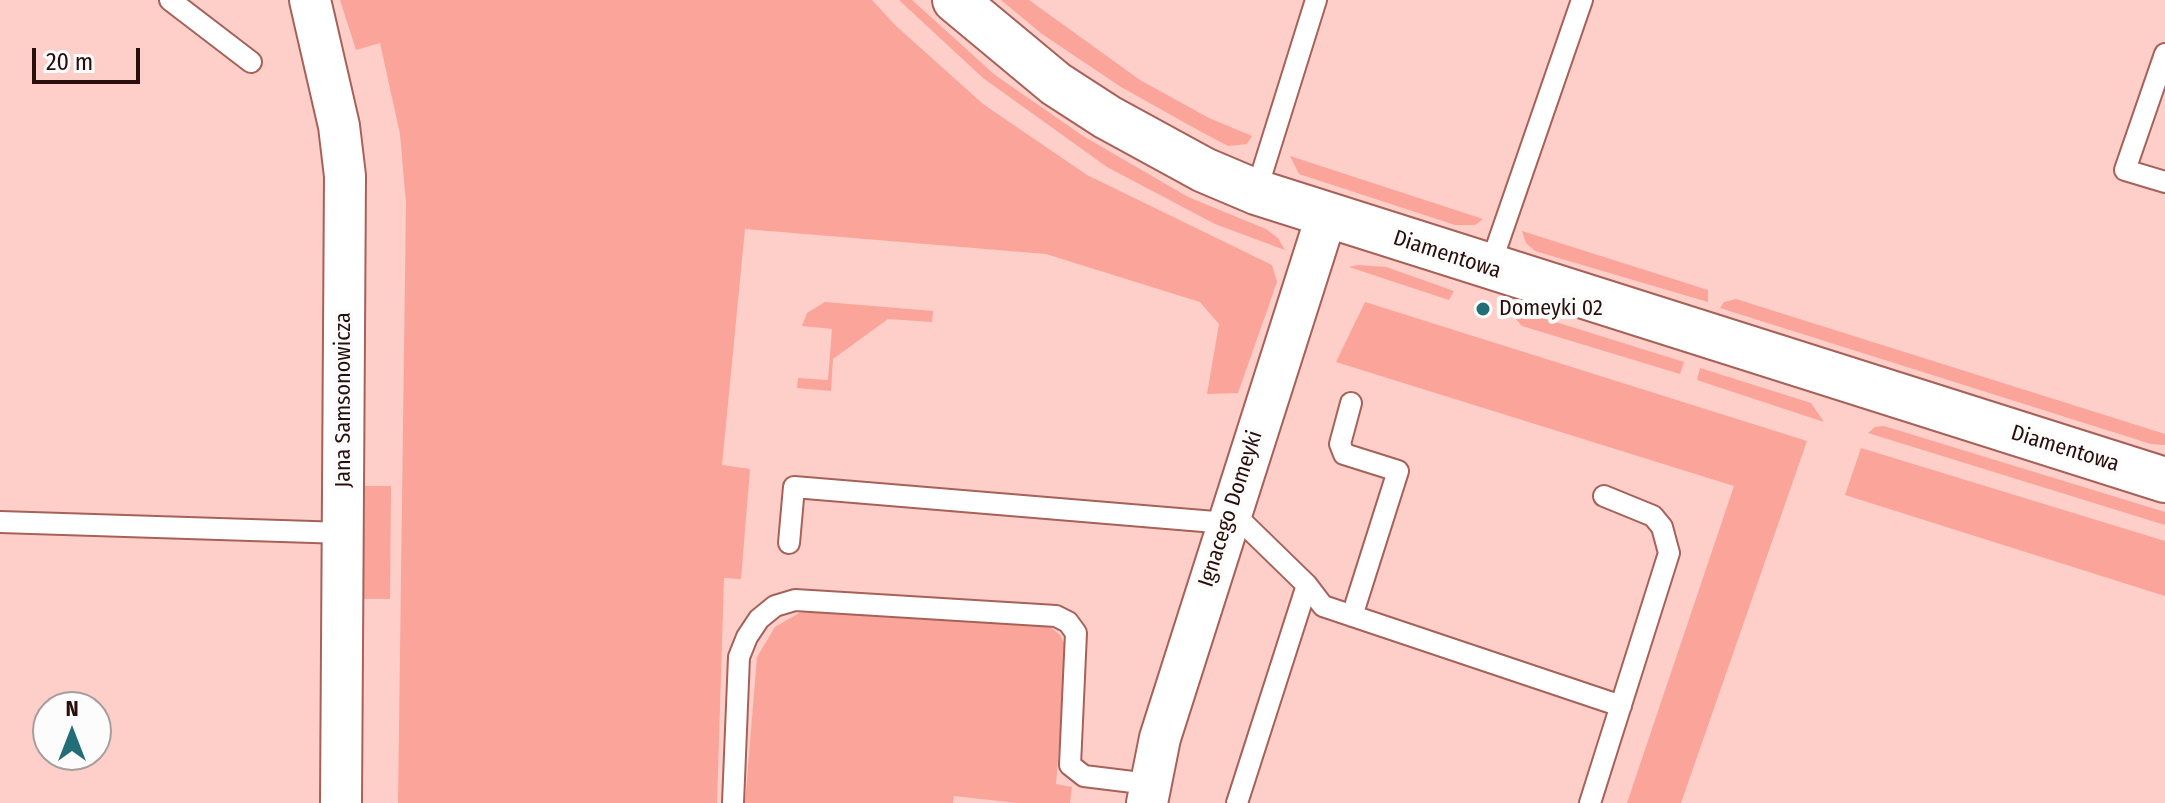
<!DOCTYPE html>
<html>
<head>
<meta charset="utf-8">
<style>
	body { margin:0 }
	#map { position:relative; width:2165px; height:803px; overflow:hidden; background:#fecec8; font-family:"Fira Sans Condensed",sans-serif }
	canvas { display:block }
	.north { position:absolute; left:32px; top:691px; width:80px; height:80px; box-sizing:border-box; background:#fcfcfc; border:2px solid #a89d9c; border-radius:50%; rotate:0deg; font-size:22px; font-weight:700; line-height:32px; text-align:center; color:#290f0c }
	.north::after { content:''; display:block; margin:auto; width:28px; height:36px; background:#236d76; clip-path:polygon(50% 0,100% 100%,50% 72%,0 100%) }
	.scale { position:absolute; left:32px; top:48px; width:108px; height:36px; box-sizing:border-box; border:4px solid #290f0c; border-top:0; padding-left:10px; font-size:24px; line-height:28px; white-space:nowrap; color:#290f0c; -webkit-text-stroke:6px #fcfcfc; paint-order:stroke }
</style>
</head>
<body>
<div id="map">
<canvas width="2165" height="803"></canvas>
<div class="north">N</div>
<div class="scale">20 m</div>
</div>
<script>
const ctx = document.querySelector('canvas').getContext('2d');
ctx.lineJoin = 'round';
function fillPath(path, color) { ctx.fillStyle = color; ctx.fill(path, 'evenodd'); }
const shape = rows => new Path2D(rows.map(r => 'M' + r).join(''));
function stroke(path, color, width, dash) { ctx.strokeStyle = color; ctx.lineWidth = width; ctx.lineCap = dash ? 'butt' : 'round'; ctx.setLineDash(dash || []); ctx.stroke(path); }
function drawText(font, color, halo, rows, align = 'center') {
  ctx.font = font + ' "Fira Sans Condensed",sans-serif'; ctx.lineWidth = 8; ctx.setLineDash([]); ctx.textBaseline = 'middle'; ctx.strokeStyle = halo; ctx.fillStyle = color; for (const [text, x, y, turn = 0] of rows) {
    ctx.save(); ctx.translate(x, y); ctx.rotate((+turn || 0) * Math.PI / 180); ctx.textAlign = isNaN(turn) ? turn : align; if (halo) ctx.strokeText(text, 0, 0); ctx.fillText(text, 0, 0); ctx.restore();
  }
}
const green = shape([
	[340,0,872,0,895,25,983,104,1087,175,1272,265,1277,282,1238,393,1207,394,1219,324,1200,302,1046,254,745,229,722,465,750,469,741,579,724,578,717,803,398,803,406,203,400,134,380,43,356,50],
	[899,0,912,0,995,75,1083,136,1188,197,1266,229,1278,238,1285,250,1215,224,1107,167,983,78],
	[1001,0,1029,0,1140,80,1209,118,1252,136,1247,144,1228,146,1196,129,1121,87,1042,34],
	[1290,156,1483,219,1475,225,1455,225,1299,174],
	[1522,231,1708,290,1708,302,1535,251,1526,243],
	[1358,265,1386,267,1454,291,1449,300,1349,267],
	[1736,299,2165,434,2165,445,2151,444,1720,308,1724,302],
	[825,302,933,311,932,322,888,319,833,359,831,391,797,388,798,378,828,380,832,329,802,326,807,313],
	[1365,302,1807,441,1681,803,1627,803,1734,486,1336,362],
	[1514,309,1684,362,1680,374,1522,326,1514,317],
	[1700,368,1811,403,1824,422,1697,380],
	[1884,426,2165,512,2165,525,1868,433,1875,427],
	[1861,448,2165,541,2165,596,1845,495],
	[365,486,391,486,390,599,363,599],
	[820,610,1044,622,1060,635,1067,649,1056,784,1072,787,1070,803,1017,803,954,796,953,803,745,803,757,657,775,627,799,613]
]);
const lane = shape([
	[170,0,251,62],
	[2165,54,2125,170,2165,182],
	[1256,192,1316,0],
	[1489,269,1582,0],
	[1351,403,1340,444,1344,454,1398,471,1352,616],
	[1231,511,1307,585,1323,606,1621,706],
	[0,522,344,533],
	[789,543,794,487,1227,523],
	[733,803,739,657,747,637,759,619,775,606,795,600,1056,616,1068,622,1076,633,1070,765,1084,776,1149,784],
	[1237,803,1307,585],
	[1590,803,1669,553,1662,527,1653,516,1604,496]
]);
const street = shape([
	[310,0,339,126,345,176,341,803],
	[1147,803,1160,738,1326,217]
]);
const secondary = shape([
	[955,0,1056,84,1107,117,1204,170,1256,192,2165,480]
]);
const markers = [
	[1483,309,8,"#236d76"]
];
const streetNames = [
	["Diamentowa",1447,255,18],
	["Jana Samsonowicza",344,400,-90],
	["Diamentowa",2065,449,17],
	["Ignacego Domeyki",1231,509,-72]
];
const poiNames = [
	["Domeyki 02",1499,309]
];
fillPath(green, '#faa49a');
stroke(lane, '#a66159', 24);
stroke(street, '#a66159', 44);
stroke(secondary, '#a66159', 48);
stroke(lane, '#fff', 20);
stroke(street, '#fff', 40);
stroke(secondary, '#fff', 44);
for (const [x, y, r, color] of markers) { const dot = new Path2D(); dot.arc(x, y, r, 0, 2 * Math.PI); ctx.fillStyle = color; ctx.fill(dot); stroke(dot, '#fcfcfc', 3); }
drawText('22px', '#290f0c', '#fcfcfc', streetNames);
drawText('22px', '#290f0c', '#fcfcfc', poiNames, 'left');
</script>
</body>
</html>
